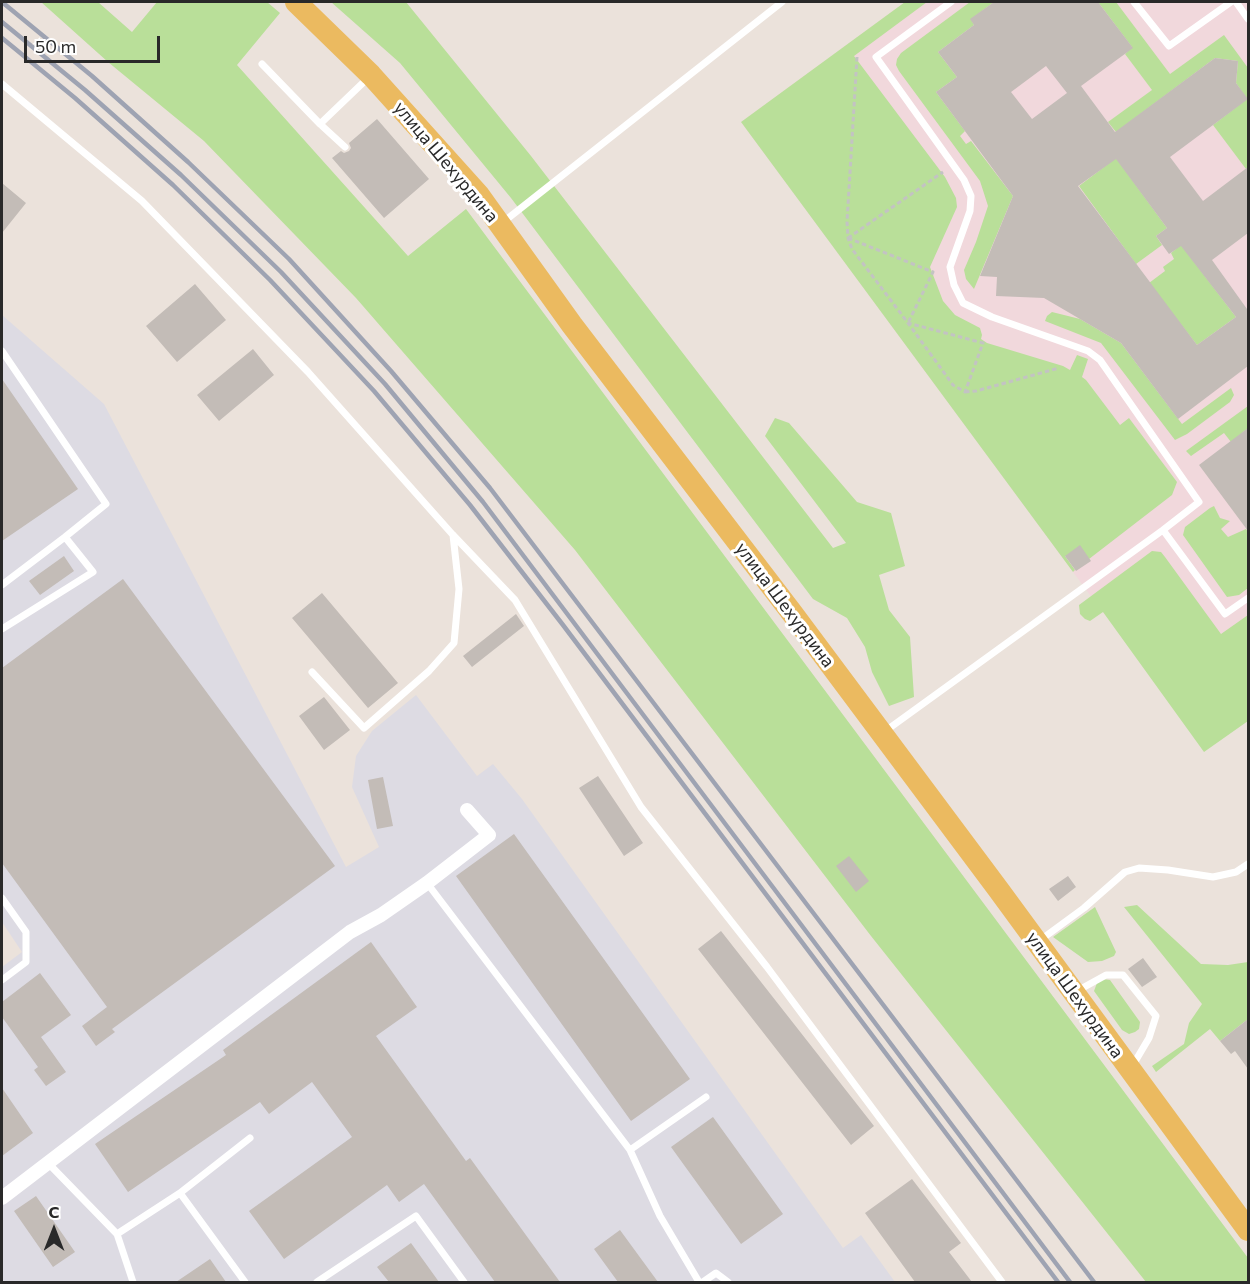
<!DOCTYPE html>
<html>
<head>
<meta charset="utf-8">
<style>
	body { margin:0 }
	#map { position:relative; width:1250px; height:1284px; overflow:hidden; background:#ebe2db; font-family:Commissioner,sans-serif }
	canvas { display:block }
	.frame { position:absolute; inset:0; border:3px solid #292929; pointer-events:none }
	.north { position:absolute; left:24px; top:1200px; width:60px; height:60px; -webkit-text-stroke:4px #fff; paint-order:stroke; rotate:0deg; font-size:16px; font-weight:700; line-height:24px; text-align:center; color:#292929 }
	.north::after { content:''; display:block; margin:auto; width:21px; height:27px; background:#292929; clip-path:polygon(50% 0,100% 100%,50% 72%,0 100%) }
	.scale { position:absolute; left:24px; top:36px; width:136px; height:27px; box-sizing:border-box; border:3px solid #292929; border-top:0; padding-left:8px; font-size:18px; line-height:21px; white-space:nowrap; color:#292929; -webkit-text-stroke:4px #fff; paint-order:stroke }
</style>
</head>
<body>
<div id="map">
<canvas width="1250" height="1284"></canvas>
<div class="frame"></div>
<div class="north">С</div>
<div class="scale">50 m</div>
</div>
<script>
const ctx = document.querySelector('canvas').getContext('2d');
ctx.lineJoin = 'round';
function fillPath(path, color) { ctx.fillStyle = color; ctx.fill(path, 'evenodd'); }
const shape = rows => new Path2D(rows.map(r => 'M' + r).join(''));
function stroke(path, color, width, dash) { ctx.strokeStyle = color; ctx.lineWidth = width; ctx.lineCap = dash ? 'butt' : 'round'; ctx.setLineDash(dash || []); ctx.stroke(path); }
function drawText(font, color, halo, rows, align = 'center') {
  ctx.font = font + ' Commissioner,sans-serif'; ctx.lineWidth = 6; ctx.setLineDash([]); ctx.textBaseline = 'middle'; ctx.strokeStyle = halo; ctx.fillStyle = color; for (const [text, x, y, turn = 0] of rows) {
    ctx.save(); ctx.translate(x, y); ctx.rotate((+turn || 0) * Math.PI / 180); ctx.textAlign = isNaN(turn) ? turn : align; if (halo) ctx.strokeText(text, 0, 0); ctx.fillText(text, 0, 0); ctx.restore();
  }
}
const industrial = shape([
	[2,315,104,404,346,867,379,847,352,787,356,756,372,731,416,695,477,776,493,764,522,799,843,1248,861,1235,895,1282,2,1282,2,967,22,952,2,922]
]);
const medical = shape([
	[905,2,1248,2,1248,645,1104,614,741,122]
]);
const green = shape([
	[41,2,98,2,132,32,157,2,267,2,280,13,237,65,408,256,466,209,1248,1258,1248,1282,1146,1282,871,936,575,550,356,298,204,141,108,62],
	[331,2,406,2,531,156,833,548,846,543,765,436,775,418,789,423,857,502,891,513,905,566,879,575,889,610,910,637,914,697,889,706,872,672,865,647,847,618,813,599,511,198,400,63],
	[905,2,927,2,854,56,945,177,956,198,957,207,930,267,943,301,955,315,980,328,982,335,981,339,987,343,1063,366,1070,370,1077,355,1088,359,1082,377,1086,380,1120,425,1129,418,1177,482,1172,495,1089,559,1065,556,1075,570,1073,572,741,122],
	[970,2,994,2,971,19,974,25,938,52,957,77,936,92,965,131,960,136,966,144,971,141,1013,196,974,289,966,279,964,270,976,242,988,206,980,181,899,71,896,65,897,59,901,53],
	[1098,2,1116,2,1170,74,1224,35,1248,68,1248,167,1246,169,1213,125,1247,99,1236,83,1238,61,1215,58,1116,132,1108,122,1152,90,1125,54,1132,47],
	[1116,158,1167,228,1156,236,1162,245,1136,264,1079,186],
	[1181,245,1236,317,1197,345,1149,283,1165,271,1163,267,1174,259,1171,253],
	[1052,312,1080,319,1121,343,1182,424,1231,388,1234,395,1230,402,1187,434,1175,440,1101,343,1045,321,1047,316],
	[1248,406,1248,428,1231,442,1224,433,1191,456,1186,451],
	[1214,506,1220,518,1230,521,1221,529,1228,537,1246,529,1248,532,1248,588,1239,595,1227,597,1183,535,1185,527,1210,508],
	[1152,551,1161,552,1165,557,1221,634,1248,615,1248,721,1204,752,1103,612,1090,621,1085,619,1080,614,1079,605],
	[1137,905,1201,964,1228,965,1248,962,1248,1019,1220,1041,1210,1029,1156,1072,1152,1066,1184,1044,1189,1023,1202,1004,1124,907],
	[1095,907,1116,952,1114,956,1102,961,1088,962,1053,937],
	[1102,979,1110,980,1140,1022,1139,1029,1135,1032,1129,1034,1122,1030,1094,991,1097,983]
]);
const building = shape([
	[994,2,1098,2,1133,48,1081,86,1115,132,1215,58,1238,61,1236,83,1248,99,1170,157,1203,201,1248,167,1248,233,1212,260,1247,309,1248,308,1248,366,1178,419,1121,343,1044,298,996,296,997,277,980,276,1013,196,936,92,957,77,938,52,974,25,970,19],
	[1046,66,1067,93,1032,119,1011,92],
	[1116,159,1167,228,1156,236,1169,254,1181,246,1236,317,1197,345,1078,186],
	[377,119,429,179,384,218,332,158,341,151,344,153,349,151,351,148,349,143],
	[2,183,26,203,2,233],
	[195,284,226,320,177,362,146,326],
	[253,349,274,375,219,421,197,395],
	[2,379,78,489,2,541],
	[1248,428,1248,531,1199,465],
	[1080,545,1091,561,1076,571,1065,556],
	[64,556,74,571,40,595,29,581],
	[123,579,335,866,112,1029,115,1032,96,1046,82,1026,107,1007,2,863,2,668],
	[322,593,398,683,368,708,292,618],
	[516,614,524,626,472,667,463,656],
	[324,697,350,730,324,750,299,716],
	[598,776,643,843,624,856,579,788],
	[383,777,393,826,377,829,368,780],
	[514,834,690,1079,631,1121,456,876],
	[849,856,869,881,856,892,836,866],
	[1068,876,1076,887,1058,901,1049,889],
	[721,931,874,1126,851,1145,698,949],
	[371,942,417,1007,376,1036,466,1161,470,1158,560,1282,495,1282,424,1184,399,1202,387,1185,284,1259,249,1211,352,1137,312,1082,269,1114,260,1102,128,1192,95,1144,226,1055,223,1050],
	[1143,958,1157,977,1142,987,1128,969],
	[40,973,71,1015,41,1037,66,1072,46,1086,34,1070,38,1067,2,1017,2,1002],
	[1248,1019,1248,1069,1235,1051,1231,1054,1220,1041],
	[2,1088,33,1133,2,1156],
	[713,1117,783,1214,741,1244,671,1147],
	[912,1179,961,1243,949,1252,972,1282,915,1282,865,1213],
	[36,1196,75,1252,53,1267,14,1211],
	[620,1230,658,1282,618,1282,594,1249],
	[411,1243,439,1282,389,1282,377,1267],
	[210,1259,226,1282,176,1282]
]);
const path = shape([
	[857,57,847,222,848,238,852,249,908,323,953,385,965,392,983,343,908,323],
	[848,238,933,272,908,323],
	[848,238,943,172],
	[965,392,976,391,1059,368]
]);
const service = shape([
	[1134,2,1169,46,1231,2],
	[1236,2,1248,19],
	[262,64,320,124,369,77],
	[2,84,142,201,308,372,453,535,515,600,641,807,767,967,1002,1282],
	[320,124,345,147],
	[502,223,782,2],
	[2,351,106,504,65,537,2,585],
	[1163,530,1225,614,1248,598],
	[2,629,93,572,65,537],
	[312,672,364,728,429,671,454,643,459,589,453,535],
	[884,732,1163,530,1199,502,1100,360,1088,351,992,317,963,303,954,285,950,267,970,211,971,196,964,180,876,57,951,2],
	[427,883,630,1150,660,1216,699,1282],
	[2,898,26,932,26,962,2,980],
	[1039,941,1084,908,1125,872,1139,868,1168,870,1213,877,1236,872,1248,864],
	[1077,991,1106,975,1123,975,1156,1016,1149,1038,1133,1065],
	[630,1150,706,1097],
	[48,1163,117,1234,133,1282],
	[180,1193,250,1138],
	[117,1234,180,1193,245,1282],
	[317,1282,416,1216,464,1282],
	[703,1282,716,1273,728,1282]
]);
const minor = shape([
	[2,1198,350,932,381,915,427,883,489,835,467,810]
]);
const primary = shape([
	[296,2,371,75,478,194,572,325,792,613,998,889,1248,1230]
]);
const rail = shape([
	[2,2,92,76,188,162,289,259,391,371,490,488,1094,1282],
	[2,22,85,90,181,175,281,272,385,384,483,502,1070,1282],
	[2,38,75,98,173,185,270,280,374,391,470,505,563,625,1058,1282]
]);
const streetNames = [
	["улица Шехурдина",446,162,50],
	["улица Шехурдина",785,605,53],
	["улица Шехурдина",1075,995,54]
];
fillPath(industrial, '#dddbe3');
fillPath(medical, '#f1d8dc');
fillPath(green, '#b9df99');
fillPath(building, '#c3bcb7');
stroke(path, '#c3c3c3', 3, [4.5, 3]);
stroke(service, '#fff', 7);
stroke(minor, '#fff', 14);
stroke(primary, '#ebba60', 22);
stroke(rail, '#9ea3b2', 4.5);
drawText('18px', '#292929', '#fff', streetNames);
</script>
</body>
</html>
